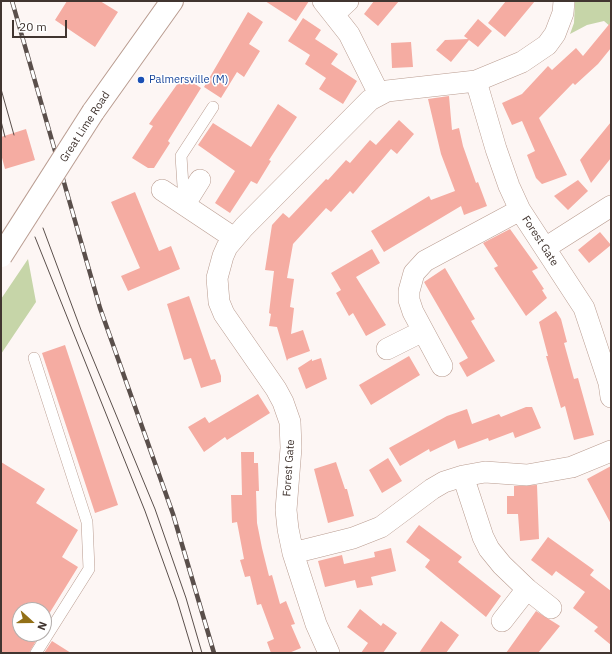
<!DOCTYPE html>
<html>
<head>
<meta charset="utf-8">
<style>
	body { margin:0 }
	#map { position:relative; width:612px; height:654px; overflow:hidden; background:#fdf6f4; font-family:"IBM Plex Sans",sans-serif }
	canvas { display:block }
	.frame { position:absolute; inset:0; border:2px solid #413530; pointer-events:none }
	.north { position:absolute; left:12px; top:602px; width:40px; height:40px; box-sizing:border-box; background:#fff; border:1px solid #b3aeac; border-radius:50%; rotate:111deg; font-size:11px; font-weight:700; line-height:16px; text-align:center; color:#413530 }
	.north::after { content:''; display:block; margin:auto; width:14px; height:18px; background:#927017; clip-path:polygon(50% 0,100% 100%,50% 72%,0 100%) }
	.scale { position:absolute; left:12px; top:20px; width:55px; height:18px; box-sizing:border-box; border:2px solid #413530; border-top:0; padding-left:5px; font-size:12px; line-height:14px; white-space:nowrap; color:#413530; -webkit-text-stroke:3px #fff; paint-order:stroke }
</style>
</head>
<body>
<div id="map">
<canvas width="612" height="654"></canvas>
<div class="frame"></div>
<div class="north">N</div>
<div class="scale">20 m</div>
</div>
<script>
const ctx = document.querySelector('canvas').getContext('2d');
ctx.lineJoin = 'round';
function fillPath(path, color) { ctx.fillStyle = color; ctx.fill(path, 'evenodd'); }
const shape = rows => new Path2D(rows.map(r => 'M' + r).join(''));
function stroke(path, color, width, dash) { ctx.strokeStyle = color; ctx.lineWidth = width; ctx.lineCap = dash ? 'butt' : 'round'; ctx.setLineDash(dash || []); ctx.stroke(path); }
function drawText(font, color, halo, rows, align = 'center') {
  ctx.font = font + ' "IBM Plex Sans",sans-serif'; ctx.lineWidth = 3; ctx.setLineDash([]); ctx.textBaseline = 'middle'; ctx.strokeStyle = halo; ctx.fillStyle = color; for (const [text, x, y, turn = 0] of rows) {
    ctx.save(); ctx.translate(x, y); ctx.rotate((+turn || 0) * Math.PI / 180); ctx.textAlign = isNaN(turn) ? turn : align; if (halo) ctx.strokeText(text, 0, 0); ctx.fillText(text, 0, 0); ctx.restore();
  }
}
const green = shape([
	[575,1,611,1,611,27,604,21,587,25,570,34,574,23],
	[28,259,36,302,1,354,1,299]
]);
const building = shape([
	[67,1,100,1,118,12,95,47,55,20],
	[265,1,309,1,296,21],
	[374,1,399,1,378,26,364,14],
	[506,1,535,1,505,37,488,23],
	[248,12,263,22,249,44,260,51,244,77,237,72,221,98,204,87],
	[303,18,321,30,315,39,338,54,331,64,357,81,343,104,319,89,326,78,305,64,310,55,288,41],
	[478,19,492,31,478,47,469,40,451,62,436,50,445,40,468,39,464,36],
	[611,22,611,48,598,64,575,85,573,83,539,118,567,175,542,184,536,178,527,155,535,151,522,121,512,125,502,103,522,94,548,66,552,70,576,48,583,56],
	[411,42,413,67,392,68,391,43],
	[183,76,201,88,168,141,170,143,154,168,148,168,132,158,153,126,149,124],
	[449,96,452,130,459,128,463,146,476,183,478,182,487,206,464,215,461,206,384,252,371,231,429,196,431,200,455,191,441,154,428,99],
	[278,104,297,117,269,160,271,161,257,184,251,181,230,213,215,203,235,171,198,145,213,123,251,147],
	[399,120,414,134,397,154,391,149,353,194,350,191,331,212,326,208,293,244,287,278,294,279,290,307,294,308,291,334,303,330,310,351,288,359,287,361,277,327,269,326,271,314,269,313,274,271,265,270,272,225,283,213,289,218,326,179,328,180,346,160,350,163,370,140,376,145],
	[611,122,611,158,591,183,580,160],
	[26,129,35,160,5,169,1,154,1,137],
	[578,180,588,191,568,210,554,196],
	[135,192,159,251,171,246,180,269,128,291,121,276,140,268,111,202],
	[510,229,538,268,532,271,544,289,542,290,547,298,526,316,494,268,498,266,483,243],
	[600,232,611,245,589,263,578,250],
	[372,249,380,263,356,277,386,325,366,336,353,313,349,316,336,293,341,290,331,273],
	[445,268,475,319,471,321,495,361,467,377,459,363,468,358,424,282],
	[189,296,211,360,215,359,221,376,221,382,201,388,191,358,184,360,167,304],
	[556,311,561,319,567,342,564,343,574,379,578,378,594,435,574,440,565,406,561,408,546,356,548,356,539,322],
	[65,345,118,505,95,513,42,353],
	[409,356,420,375,371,405,359,385],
	[321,358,327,379,306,389,298,368,312,359,312,361],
	[258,394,270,413,227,440,225,437,204,452,188,427,205,417,209,423],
	[526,407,532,407,541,428,515,438,513,432,489,441,488,438,458,449,455,440,430,452,429,449,400,466,389,448,447,416,467,409,472,424,499,414,501,417],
	[241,452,254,452,254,463,258,463,259,491,256,491,257,523,262,548,269,576,272,575,280,604,286,601,295,624,291,625,301,648,289,653,271,653,267,642,274,639,261,604,257,605,250,576,245,577,240,560,244,559,237,522,232,523,231,495,242,495],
	[388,458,402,481,382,493,369,470],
	[1,462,45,489,36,503,78,530,62,557,78,567,44,622,44,610,20,610,20,634,40,634,29,653,1,653],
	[336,462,345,489,347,489,354,516,328,523,314,469],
	[611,466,611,524,587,479],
	[537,485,539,539,520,541,518,514,507,514,507,496,514,496,514,486],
	[419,525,462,557,458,562,501,596,486,617,425,567,430,560,406,542],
	[548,537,594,570,590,575,611,591,611,645,594,631,598,627,573,608,585,592,556,571,552,576,531,560],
	[391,548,396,571,371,577,373,585,357,588,355,580,325,587,318,561,342,555,344,564,375,557,374,552],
	[360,609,381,626,383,623,397,633,383,653,361,653,368,643,347,627],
	[536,611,560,626,538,653,506,653],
	[441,621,459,635,446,653,419,653],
	[52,641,71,653,44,653]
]);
const lane = shape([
	[184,201,181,156,213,107],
	[34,358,87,522,89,569,36,653]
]);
const street = shape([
	[323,1,349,34,379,94],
	[334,14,348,1],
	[476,81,496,149,509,186,520,210,584,308,609,383,611,397],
	[162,190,234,238],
	[185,204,200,180],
	[545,248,611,206],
	[387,349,423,331],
	[442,366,413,312,409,300,409,291,414,273,425,261,520,210],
	[463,476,483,537,489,549,502,565,527,589,551,608],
	[293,553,353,538,381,527,432,489,444,482,463,476,485,472,527,475,572,467,611,451],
	[502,621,527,589],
	[329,653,316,624,293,553,288,529,286,510,291,448,290,422,283,402,276,389,224,314,219,302,217,278,223,256,227,247,244,227,370,100,387,91,476,81,522,62,547,45,555,34,563,13,564,1]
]);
const secondary = shape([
	[93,112,172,1]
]);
const tram = shape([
	[1,89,14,135],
	[1,121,5,137],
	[43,228,81,330,155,509,186,598,202,653],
	[35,237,145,511,177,600,193,653]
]);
const rail = shape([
	[12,1,100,308,173,514,214,653]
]);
const secondaryBridge = shape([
	[1,256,93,112]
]);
const markers = [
	[141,80,4,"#1a4fb4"]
];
const transitNames = [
	["Palmersville (M)",149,80]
];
const streetNames = [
	["Great Lime Road",85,127,-57],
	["Forest Gate",540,241,57],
	["Forest Gate",289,468,-86]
];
fillPath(green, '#c6d5a8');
fillPath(building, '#f5aca2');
stroke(lane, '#b99c90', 12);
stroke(street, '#b99c90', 22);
stroke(secondary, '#b99c90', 24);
stroke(lane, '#fff', 11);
stroke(street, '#fff', 21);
stroke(secondary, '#fff', 22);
stroke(tram, '#5a4f4b', 1);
stroke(rail, '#5a4f4b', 4.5);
stroke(rail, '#fff', 3, [9]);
stroke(secondaryBridge, '#b99c90', 24, []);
stroke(secondaryBridge, '#fff', 22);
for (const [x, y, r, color] of markers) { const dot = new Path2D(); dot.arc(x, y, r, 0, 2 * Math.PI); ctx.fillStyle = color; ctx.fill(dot); stroke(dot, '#fff', 1.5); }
drawText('11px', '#164399', '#fff', transitNames, 'left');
drawText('11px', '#413530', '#fff', streetNames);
</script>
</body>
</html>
